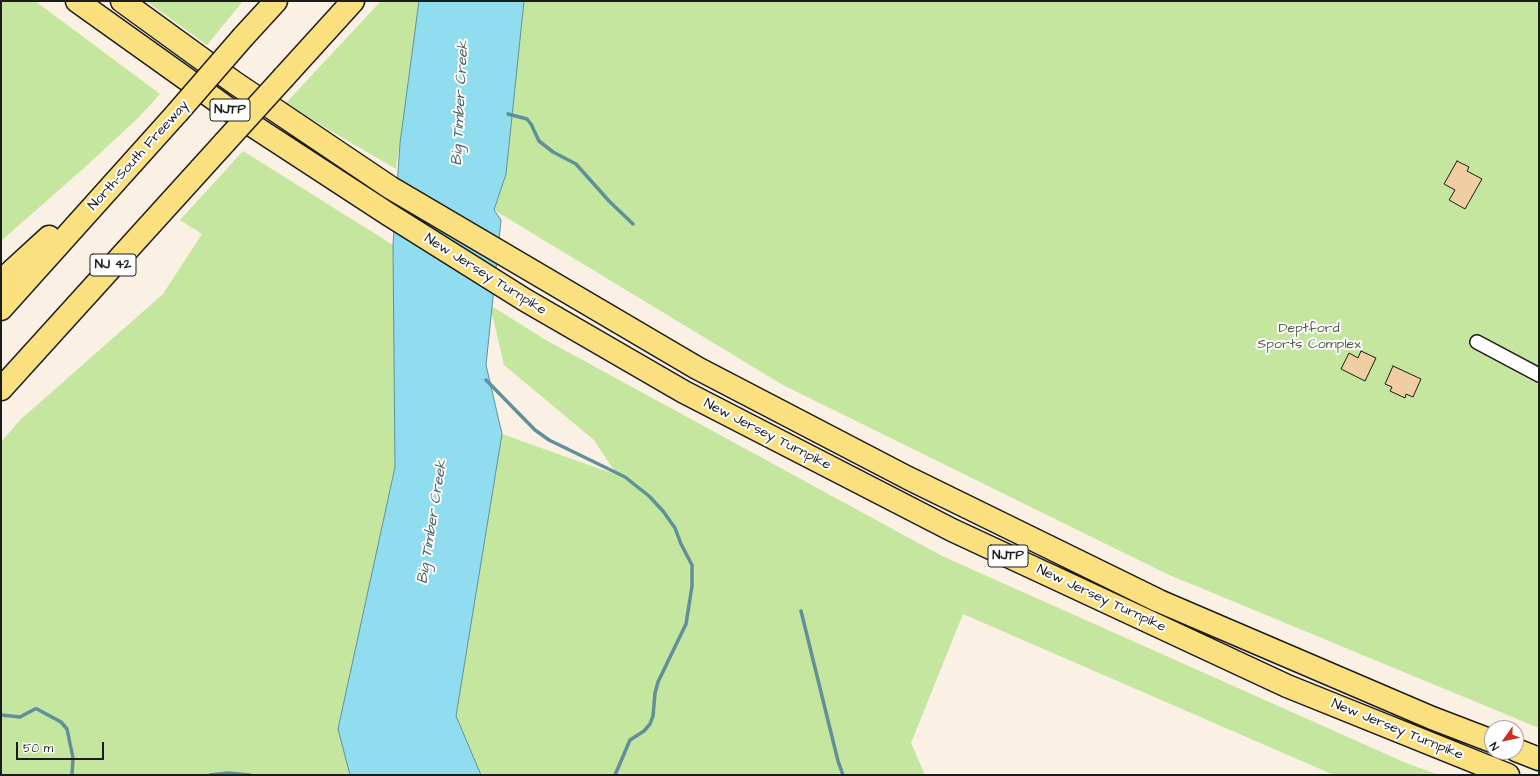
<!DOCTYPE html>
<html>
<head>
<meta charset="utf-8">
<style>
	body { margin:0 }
	#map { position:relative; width:1540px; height:776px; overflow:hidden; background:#faf0e3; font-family:"Architects Daughter",sans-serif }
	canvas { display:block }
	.frame { position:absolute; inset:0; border:2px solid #1c1c1c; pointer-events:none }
	.north { position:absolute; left:1484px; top:720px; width:40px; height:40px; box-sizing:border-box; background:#fff; border:1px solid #a4a4a4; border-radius:50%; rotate:237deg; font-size:11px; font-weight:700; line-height:16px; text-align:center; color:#1c1c1c }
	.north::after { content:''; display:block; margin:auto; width:14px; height:18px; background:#c8321e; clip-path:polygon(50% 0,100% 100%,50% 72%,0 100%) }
	.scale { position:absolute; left:16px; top:742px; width:88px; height:18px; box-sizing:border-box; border:2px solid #1c1c1c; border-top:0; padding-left:5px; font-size:12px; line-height:14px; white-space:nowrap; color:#1c1c1c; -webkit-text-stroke:3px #fff; paint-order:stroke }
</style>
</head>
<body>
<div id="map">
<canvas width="1540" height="776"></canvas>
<div class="frame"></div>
<div class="north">N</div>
<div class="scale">50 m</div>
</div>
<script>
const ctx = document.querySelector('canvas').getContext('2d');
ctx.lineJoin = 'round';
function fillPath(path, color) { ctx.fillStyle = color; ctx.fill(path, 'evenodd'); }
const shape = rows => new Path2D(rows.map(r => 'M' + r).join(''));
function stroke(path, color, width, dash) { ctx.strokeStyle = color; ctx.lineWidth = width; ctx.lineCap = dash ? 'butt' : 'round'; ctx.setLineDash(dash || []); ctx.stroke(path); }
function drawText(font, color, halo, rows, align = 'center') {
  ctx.font = font + ' "Architects Daughter",sans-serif'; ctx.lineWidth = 4; ctx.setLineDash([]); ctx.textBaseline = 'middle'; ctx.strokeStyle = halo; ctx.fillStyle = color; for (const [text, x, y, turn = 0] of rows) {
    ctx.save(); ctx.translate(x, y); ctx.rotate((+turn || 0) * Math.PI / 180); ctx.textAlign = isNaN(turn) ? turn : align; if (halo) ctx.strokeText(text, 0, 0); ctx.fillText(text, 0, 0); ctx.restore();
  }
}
const green = shape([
	[1,1,35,1,160,94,137,119,85,167,1,241],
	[146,1,243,1,207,45],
	[381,1,419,1,396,169,285,104],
	[524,1,1539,1,1539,728,1167,574,783,385,494,210,506,174],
	[243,151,393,245,395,467,338,729,350,775,1,775,1,442,20,420,163,294,202,234,180,220],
	[490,305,544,339,942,556,1406,763,1439,775,1334,775,963,614,911,743,925,775,481,775,456,716,502,434,617,475,594,440,504,365]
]);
const water = shape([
	[419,1,524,1,506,174,494,210,501,220,486,365,502,434,456,716,481,775,350,775,338,729,395,467,393,245,400,143,419,1]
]);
const stream = shape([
	[508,114,527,119,531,124,539,141,553,152,576,164,609,201,633,224],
	[486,380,535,430,549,440,625,477,649,496,663,511,675,528,681,544,692,565,692,586,686,624,658,682,655,693,653,716,650,724,644,731,630,740,615,775],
	[801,611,838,761,843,775],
	[1,715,20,717,35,709,37,709,61,722,67,729,73,758,72,775],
	[210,775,228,773,250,775]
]);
const building = shape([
	[1457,161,1469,167,1467,171,1482,179,1465,209,1449,200,1455,190,1444,184,1457,161],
	[1361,351,1376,358,1365,381,1341,369,1349,353,1358,358,1361,351],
	[1393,366,1421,379,1413,397,1406,394,1405,398,1390,391,1392,387,1385,384,1393,366]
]);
const minor = shape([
	[1477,342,1539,375]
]);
const motorway = shape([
	[77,1,241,118,388,214,525,300,684,392,952,530,1287,686,1508,775],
	[122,1,235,83,391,188,697,368,908,478,1159,601,1432,718,1492,741],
	[243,37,276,1],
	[284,77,353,1],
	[1,281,49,237],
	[1,309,177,113],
	[1,389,225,142],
	[1516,750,1539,759]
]);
const motorwayBridge = shape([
	[177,113,243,37],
	[225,142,284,77]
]);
const shields = [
	[230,110,40],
	[113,265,46],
	[1008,556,40]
];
const shieldNames = [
	["NJTP",230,110],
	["NJ 42",113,265],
	["NJTP",1008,556]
];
const streetNames = [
	["North-South Freeway",139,156,-48],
	["New Jersey Turnpike",485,275,32],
	["New Jersey Turnpike",767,435,27],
	["New Jersey Turnpike",1101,599,25],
	["New Jersey Turnpike",1397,730,22]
];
const parkNames = [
	["Deptford",1309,329],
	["Sports Complex",1309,345]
];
const waterNames = [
	["Big Timber Creek",461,103,-87],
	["Big Timber Creek",433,522,-81]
];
fillPath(green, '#c4e69f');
fillPath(water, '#8fddee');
stroke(water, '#61909a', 1);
stroke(stream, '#61909a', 3.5);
fillPath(building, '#f0cea1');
stroke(building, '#1c1c1c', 1);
stroke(minor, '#1c1c1c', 16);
stroke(motorway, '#1c1c1c', 25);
stroke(minor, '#fff', 13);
stroke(motorway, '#fbe080', 22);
stroke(motorwayBridge, '#1c1c1c', 25, []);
stroke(motorwayBridge, '#fbe080', 22);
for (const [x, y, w] of shields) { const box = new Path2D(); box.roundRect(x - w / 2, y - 11, w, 22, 3); ctx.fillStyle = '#fff'; ctx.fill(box); stroke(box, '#1c1c1c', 1); }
drawText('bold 13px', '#1c1c1c', null, shieldNames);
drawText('14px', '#1c1c1c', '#fff', streetNames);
drawText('14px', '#4e5943', '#fff', parkNames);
drawText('italic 15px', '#446066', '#fff', waterNames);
</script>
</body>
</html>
